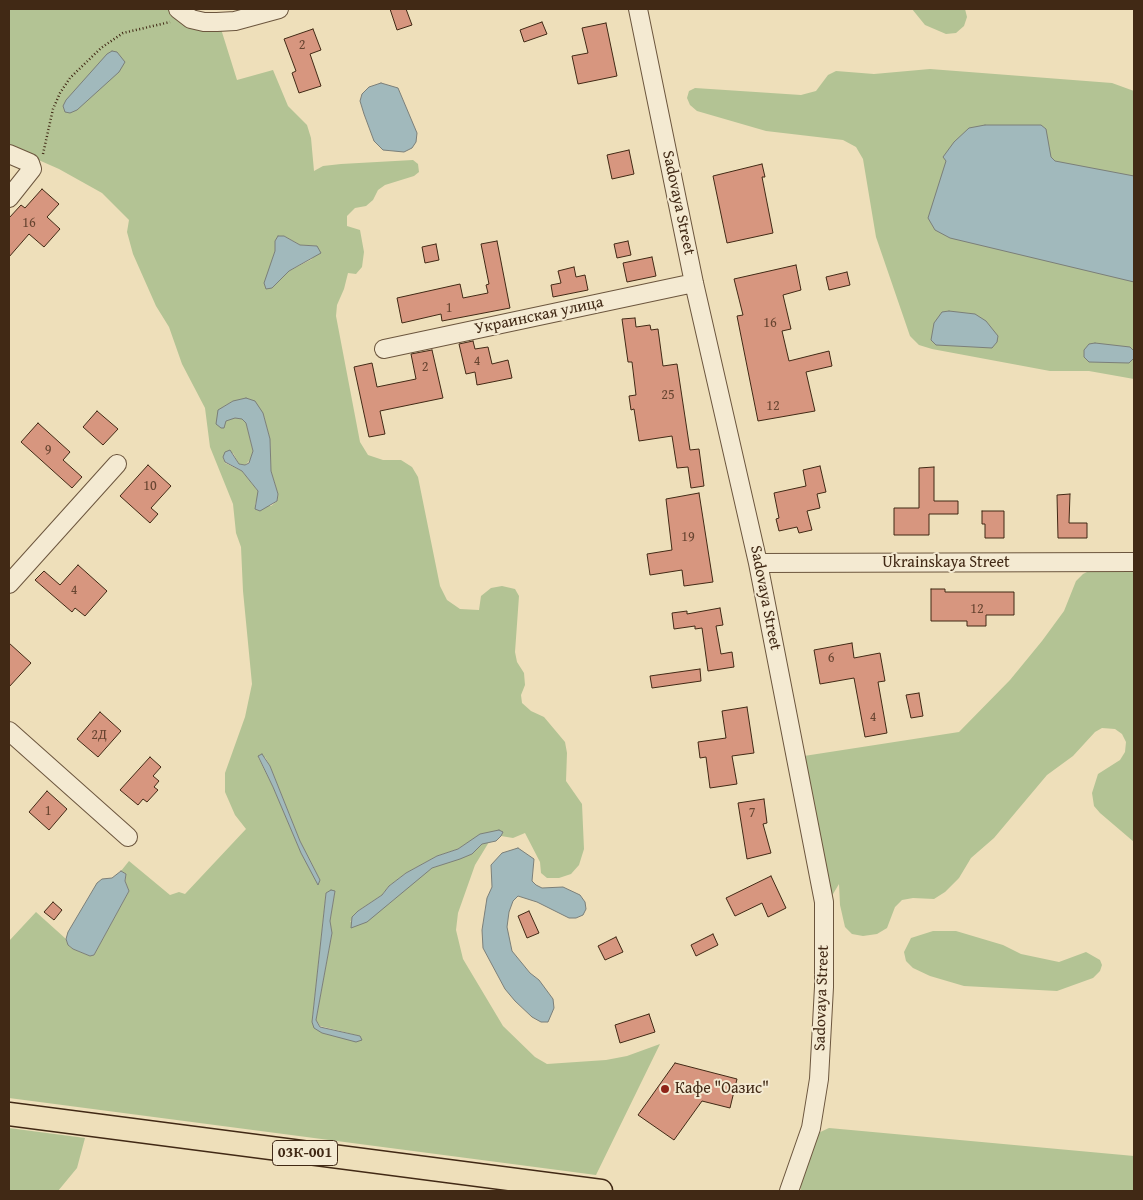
<!DOCTYPE html>
<html>
<head>
<meta charset="utf-8">
<style>
	body { margin:0 }
	#map { position:relative; width:1143px; height:1200px; overflow:hidden; background:#eedfba; font-family:"Gentium Book Plus",serif }
	canvas { display:block }
	.frame { position:absolute; inset:0; border:10px solid #412915; pointer-events:none }
</style>
</head>
<body>
<div id="map">
<canvas width="1143" height="1200"></canvas>
<div class="frame"></div>
</div>
<script>
const ctx = document.querySelector('canvas').getContext('2d');
ctx.lineJoin = 'round';
function fillPath(path, color) { ctx.fillStyle = color; ctx.fill(path, 'evenodd'); }
const shape = rows => new Path2D(rows.map(r => 'M' + r).join(''));
function stroke(path, color, width, dash) { ctx.strokeStyle = color; ctx.lineWidth = width; ctx.lineCap = dash ? 'butt' : 'round'; ctx.setLineDash(dash || []); ctx.stroke(path); }
function drawText(font, color, halo, rows, align = 'center') {
  ctx.font = font + ' "Gentium Book Plus",serif'; ctx.lineWidth = 4; ctx.setLineDash([]); ctx.textBaseline = 'middle'; ctx.strokeStyle = halo; ctx.fillStyle = color; for (const [text, x, y, turn = 0] of rows) {
    ctx.save(); ctx.translate(x, y); ctx.rotate((+turn || 0) * Math.PI / 180); ctx.textAlign = isNaN(turn) ? turn : align; if (halo) ctx.strokeText(text, 0, 0); ctx.fillText(text, 0, 0); ctx.restore();
  }
}
const green = shape([
	[9,9,171,9,221,29,237,80,273,70,288,106,307,125,311,138,314,171,323,166,341,164,413,160,418,164,419,172,414,176,385,185,378,190,373,200,366,206,355,208,347,216,347,226,360,230,364,252,362,267,356,274,348,273,344,289,337,305,336,316,360,442,368,455,383,460,401,460,412,467,418,477,440,586,447,600,460,609,479,610,481,596,491,588,502,586,515,589,519,596,515,652,517,662,524,673,525,685,521,695,522,703,531,711,544,717,565,742,567,753,566,781,582,804,584,849,579,865,571,874,559,878,547,878,541,873,540,862,525,833,513,838,501,836,503,832,481,834,458,849,437,856,406,873,389,886,382,895,358,911,350,922,390,903,405,888,432,868,472,854,482,844,489,842,475,865,458,913,456,930,463,959,503,1026,535,1057,547,1064,606,1060,627,1056,660,1044,596,1175,9,1098,9,941,36,912,66,939,68,945,73,949,90,956,94,955,129,891,125,881,126,874,121,871,129,861,170,895,179,892,185,894,246,829,235,815,225,792,225,773,245,717,252,684,243,591,241,547,236,533,233,504,210,447,205,408,182,364,169,327,156,306,133,254,127,232,129,220,102,193,59,169,9,147],
	[284,236,300,245,317,246,312,259,289,271,272,288,271,265,275,251,275,241],
	[233,401,263,413,270,439,271,471,278,494,277,501,271,506,255,505,258,497,258,491,242,471,225,463,223,457,233,453,239,464,245,465,251,459,253,451,246,423,242,418,229,418,225,422,223,407],
	[258,757,265,757,270,766,300,841,320,880,318,884,301,853,273,787],
	[335,891,330,921,332,933,316,1020,320,1026,360,1036,338,1037,322,1033,312,1022,326,893],
	[912,9,965,9,967,17,964,26,956,33,946,34,925,25],
	[930,69,1112,83,1134,91,1134,379,1089,371,1050,371,932,349,919,345,910,336,876,237,863,159,856,147,843,140,766,131,697,111,690,105,687,98,689,91,695,88,801,95,816,91,828,75,836,71,874,74],
	[1134,569,1134,842,1100,813,1094,806,1092,793,1098,774,1120,760,1125,752,1126,742,1122,734,1115,729,1102,728,1095,732,1073,756,1047,775,994,838,971,858,959,878,945,892,934,899,913,898,902,900,895,907,887,928,877,934,863,936,852,934,845,927,840,905,839,884,830,899,804,756,959,732,1010,680,1042,641,1064,611,1076,581,1083,574,1091,570],
	[933,931,956,931,1003,945,1021,954,1059,962,1086,952,1100,960,1102,965,1100,971,1093,978,1057,991,964,986,930,976,913,968,906,961,904,952,911,938],
	[9,1128,85,1138,77,1168,58,1191,9,1191],
	[829,1128,1134,1156,1134,1191,801,1191,800,1186,816,1134]
]);
const water = shape([
	[112,51,117,52,125,62,119,72,77,110,70,113,65,112,63,106,66,100,107,54,112,51],
	[381,83,398,88,417,133,416,142,412,148,404,152,383,150,374,141,364,114,360,101,362,94,369,87,381,83],
	[985,125,1041,125,1046,129,1051,157,1055,161,1134,176,1134,282,950,238,935,230,928,218,946,161,943,157,954,142,969,128,985,125],
	[278,236,284,236,300,245,317,246,321,253,289,271,272,288,266,289,264,283,275,251,275,241,278,236],
	[949,311,975,314,986,321,998,336,997,342,992,348,936,345,931,340,934,323,942,312,949,311],
	[1095,343,1130,347,1134,351,1134,358,1129,363,1089,362,1084,357,1084,350,1089,344,1095,343],
	[246,398,255,401,263,413,270,439,271,471,278,494,277,501,260,511,255,509,258,491,242,471,225,462,223,457,225,452,230,450,239,464,245,465,249,463,253,451,246,423,242,419,235,418,226,421,224,428,221,428,216,424,218,410,233,401,246,398],
	[262,754,270,766,300,841,320,880,318,885,301,853,273,787,258,756,262,754],
	[499,830,503,832,501,836,496,841,482,844,472,854,460,859,432,868,367,922,351,928,352,917,358,911,382,895,389,886,406,873,437,856,458,849,480,834,499,830],
	[518,848,534,859,532,881,536,885,542,888,563,887,580,895,585,902,586,909,583,915,576,918,569,918,537,902,518,896,513,901,509,912,507,927,512,951,530,973,539,980,553,999,554,1008,548,1022,541,1022,532,1017,515,1001,505,989,483,948,482,930,487,898,492,887,491,865,502,853,518,848],
	[121,871,126,874,125,881,129,891,94,955,90,956,73,949,68,945,66,939,68,932,97,883,102,879,112,878,121,871],
	[331,890,335,891,330,921,332,933,316,1020,320,1027,360,1036,362,1040,356,1042,322,1033,314,1028,312,1022,326,893,331,890]
]);
const building = shape([
	[390,9,406,9,412,25,397,30,390,9],
	[542,22,547,34,524,42,520,30,542,22],
	[606,23,617,76,578,84,572,56,588,53,582,28,606,23],
	[313,29,321,50,310,54,321,86,299,93,292,73,296,71,284,39,313,29],
	[629,150,634,174,612,179,607,155,629,150],
	[762,164,765,177,762,177,773,233,727,243,713,176,762,164],
	[42,189,59,204,47,217,60,229,44,247,29,234,9,257,9,218,21,205,25,208,42,189],
	[497,241,510,308,442,321,441,314,402,323,397,298,460,284,463,298,488,293,486,285,489,284,481,244,497,241],
	[628,241,631,255,617,258,614,244,628,241],
	[436,244,439,260,425,263,422,247,436,244],
	[652,257,656,276,627,282,623,263,652,257],
	[796,265,801,290,783,295,791,329,782,331,789,361,829,351,832,366,806,372,815,411,758,421,737,316,743,315,734,279,796,265],
	[574,267,576,277,585,275,588,290,553,297,551,285,561,283,558,271,574,267],
	[847,272,850,285,829,290,826,277,847,272],
	[635,318,636,327,650,325,651,330,658,329,663,366,677,364,690,450,699,449,704,486,691,488,688,467,677,468,672,436,639,441,634,409,631,410,629,396,636,395,632,362,628,362,622,319,635,318],
	[473,341,475,349,488,347,492,364,508,360,512,378,477,385,475,372,466,374,459,344,473,341],
	[432,350,443,398,380,411,385,434,369,437,354,367,372,363,377,387,416,379,411,354,432,350],
	[97,411,118,429,103,445,83,427,97,411],
	[38,423,70,452,63,460,82,477,72,488,21,442,38,423],
	[148,465,171,486,151,508,158,514,150,523,120,496,148,465],
	[820,466,826,492,817,494,820,508,807,511,812,530,799,533,797,527,779,531,776,519,779,518,774,493,806,486,803,470,820,466],
	[934,467,934,501,958,501,958,514,929,514,929,535,894,535,894,508,919,508,919,468,934,467],
	[699,493,713,582,684,586,682,570,650,575,647,554,672,550,666,499,699,493],
	[1070,494,1069,523,1087,523,1087,538,1058,538,1057,495,1070,494],
	[982,511,1004,511,1004,538,985,538,985,524,982,524,982,511],
	[78,565,107,591,85,616,75,608,72,612,35,580,44,571,60,585,78,565],
	[931,589,945,589,945,592,1014,592,1014,615,986,615,986,626,967,626,967,621,931,621,931,589],
	[720,608,723,625,716,626,721,654,732,652,734,667,708,671,702,628,695,629,695,626,674,629,672,613,687,611,687,614,720,608],
	[9,643,31,663,9,687,9,643],
	[852,643,854,658,880,653,885,681,878,682,887,733,865,737,854,678,820,684,814,650,852,643],
	[700,669,701,681,652,688,650,676,700,669],
	[919,693,923,716,911,718,906,695,919,693],
	[747,707,754,753,732,756,737,784,710,788,706,757,700,758,698,742,726,738,722,711,747,707],
	[100,712,121,731,98,757,77,739,100,712],
	[150,757,161,767,153,776,159,781,154,787,158,790,147,802,143,799,138,805,120,790,150,757],
	[47,791,67,809,49,830,29,812,47,791],
	[764,799,767,823,763,824,771,853,747,859,738,803,764,799],
	[771,876,786,908,768,917,762,903,735,916,726,898,771,876],
	[53,902,62,910,54,920,44,912,53,902],
	[529,911,539,933,527,938,518,916,529,911],
	[713,934,718,945,696,956,691,945,713,934],
	[616,937,623,952,605,960,598,946,616,937],
	[649,1014,655,1032,620,1043,615,1025,649,1014],
	[675,1063,737,1079,730,1108,702,1101,674,1140,638,1115,675,1063]
]);
const path = shape([
	[43,154,53,109,60,93,70,78,101,48,123,33,170,22]
]);
const minor = shape([
	[178,9,191,19,204,22,217,22,235,21,279,9],
	[638,9,694,283,758,563,824,902,824,987,819,1079,811,1128,789,1191],
	[9,154,30,163,32,169,9,198],
	[384,349,694,283],
	[758,563,1134,562],
	[9,584,117,464],
	[9,731,128,837]
]);
const major = shape([
	[9,1114,601,1191]
]);
const markers = [
	[665,1089,5,"#8f2418"]
];
const numberNames = [
	["2",302,45],
	["16",29,223],
	["1",449,308],
	["16",770,323],
	["4",477,361],
	["2",425,367],
	["25",668,395],
	["12",773,406],
	["9",48,450],
	["10",150,486],
	["19",688,537],
	["4",74,590],
	["12",977,609],
	["6",831,658],
	["4",873,717],
	["2Д",99,735],
	["1",48,811],
	["7",752,813]
];
const shields = [
	[305,1153,65]
];
const shieldNames = [
	["03К-001",305,1153]
];
const streetNames = [
	["Sadovaya Street",678,203,78],
	["Украинская улица",539,316,-12],
	["Ukrainskaya Street",946,563],
	["Sadovaya Street",765,598,79],
	["Sadovaya Street",822,998,-88]
];
const poiNames = [
	["Кафе \"Оазис\"",675,1089]
];
fillPath(green, '#b3c394');
fillPath(water, '#a1b9bc');
stroke(water, '#7b7f79', 1);
fillPath(building, '#d7967f');
stroke(building, '#412915', 1);
stroke(minor, '#6c563e', 20);
stroke(major, '#412915', 25);
stroke(path, '#412915', 2.5, [1, 2.5]);
stroke(minor, '#f4ead2', 18);
stroke(major, '#eedfba', 22);
for (const [x, y, r, color] of markers) { const dot = new Path2D(); dot.arc(x, y, r, 0, 2 * Math.PI); ctx.fillStyle = color; ctx.fill(dot); stroke(dot, '#f4ead2', 2); }
drawText('14px', '#664430', null, numberNames);
for (const [x, y, w] of shields) { const box = new Path2D(); box.roundRect(x - w / 2, y - 12.5, w, 25, 4); ctx.fillStyle = '#f4ead2'; ctx.fill(box); stroke(box, '#412915', 1); }
drawText('bold 15px', '#412915', null, shieldNames);
drawText('16px', '#412915', '#f4ead2', streetNames);
drawText('16px', '#412915', '#f4ead2', poiNames, 'left');
</script>
</body>
</html>
